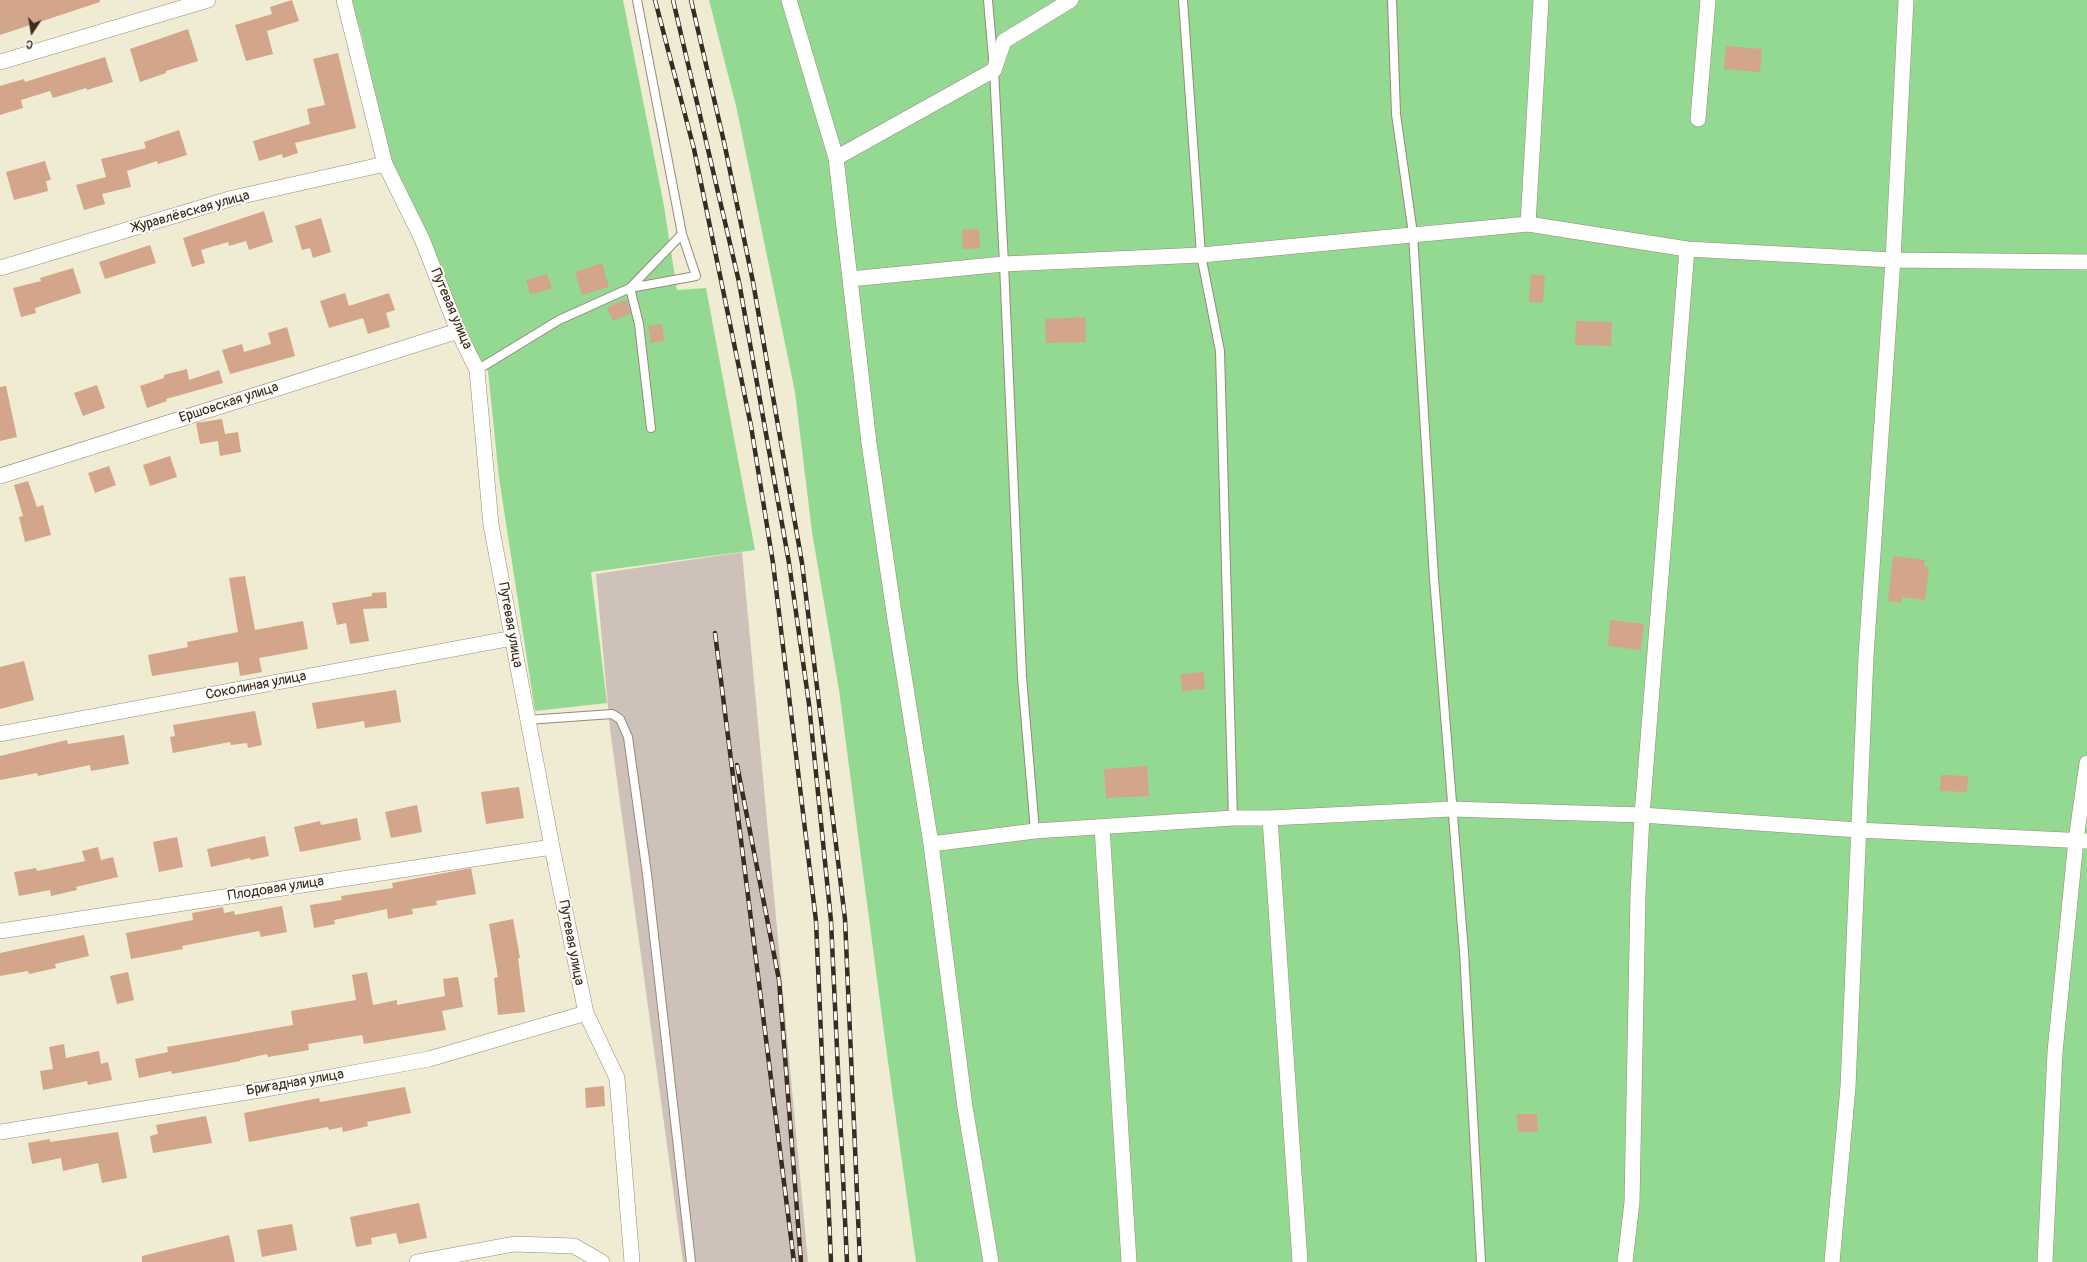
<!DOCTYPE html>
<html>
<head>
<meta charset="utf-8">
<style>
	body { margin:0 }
	#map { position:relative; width:2087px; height:1262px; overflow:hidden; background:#f0ebd3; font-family:Pangolin,sans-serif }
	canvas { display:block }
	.north { position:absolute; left:12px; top:12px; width:40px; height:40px; -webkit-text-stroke:3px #fdfcf7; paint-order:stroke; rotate:192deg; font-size:11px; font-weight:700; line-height:16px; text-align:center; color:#3b2a1e }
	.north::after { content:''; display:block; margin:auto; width:14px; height:18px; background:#3b2a1e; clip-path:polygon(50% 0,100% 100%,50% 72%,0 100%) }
</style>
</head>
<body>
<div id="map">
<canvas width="2087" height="1262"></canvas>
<div class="north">С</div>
</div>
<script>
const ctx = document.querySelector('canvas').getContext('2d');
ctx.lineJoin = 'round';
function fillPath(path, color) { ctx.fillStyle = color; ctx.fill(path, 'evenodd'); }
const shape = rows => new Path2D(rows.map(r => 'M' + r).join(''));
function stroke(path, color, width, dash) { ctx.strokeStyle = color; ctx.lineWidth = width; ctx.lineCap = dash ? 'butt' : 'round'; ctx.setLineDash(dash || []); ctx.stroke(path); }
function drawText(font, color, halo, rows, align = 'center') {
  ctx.font = font + ' Pangolin,sans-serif'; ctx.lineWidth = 4; ctx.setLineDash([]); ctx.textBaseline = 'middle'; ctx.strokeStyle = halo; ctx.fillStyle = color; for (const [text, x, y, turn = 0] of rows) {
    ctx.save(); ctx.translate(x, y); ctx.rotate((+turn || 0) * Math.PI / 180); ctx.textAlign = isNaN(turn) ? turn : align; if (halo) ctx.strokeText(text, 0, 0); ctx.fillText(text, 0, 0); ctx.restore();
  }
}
const industrial = shape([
	[742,552,808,1262,683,1262,610,729,596,574]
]);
const green = shape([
	[351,0,623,0,664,206,677,290,706,288,755,550,591,572,607,703,535,711,499,478,488,371,465,334,391,172,362,36],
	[709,0,2087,0,2087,1262,916,1262,885,1040,839,690,812,532,795,392,737,110]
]);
const building = shape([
	[0,0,100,0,100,2,0,35],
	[292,0,299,21,267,31,273,54,246,61,235,25,272,14,270,7],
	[188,29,198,61,166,71,166,73,140,82,130,49],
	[1726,46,1762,49,1760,72,1724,69],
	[338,53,356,128,295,143,298,153,283,158,282,154,259,161,253,141,310,124,307,109,325,105,313,59],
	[105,57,113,82,87,90,86,88,53,98,50,91,21,100,23,108,0,115,0,86,24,79,25,82],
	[179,130,187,155,158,164,157,161,127,171,131,187,102,194,105,204,84,210,76,185,106,177,101,159,146,148,144,142],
	[45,161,51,180,46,181,48,191,14,200,6,172],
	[264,211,273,242,249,250,246,241,229,246,228,242,201,250,205,263,192,267,183,238],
	[321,218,331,252,313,258,310,248,302,250,295,226],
	[979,229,980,248,963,249,962,230],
	[150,245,156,263,105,279,99,262],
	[602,263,609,287,582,295,575,272],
	[73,268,81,293,35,308,36,313,21,317,13,288,41,281,40,278],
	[547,274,552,289,530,294,526,280],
	[1531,274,1545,276,1543,303,1529,302],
	[345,293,349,306,389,293,395,310,386,313,390,327,368,334,363,318,329,328,320,301],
	[626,299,631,313,613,321,607,308],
	[1085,317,1086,342,1046,343,1045,319],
	[1576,321,1612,322,1611,346,1575,345],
	[662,324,664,341,651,343,648,326],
	[287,327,295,356,230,374,222,350,242,344,244,352,271,344,268,333],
	[187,369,189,380,219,370,223,383,166,399,167,401,147,408,140,386,164,378,164,375],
	[97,385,105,408,83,416,74,393],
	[6,386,17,437,0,441,0,387],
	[222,419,225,434,238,432,241,452,220,456,218,441,200,444,196,423],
	[170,456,177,477,150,486,143,465],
	[109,466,116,485,95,493,88,473],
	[28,481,37,507,43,505,51,535,25,542,19,517,23,516,14,485],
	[1893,556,1925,560,1924,567,1929,567,1925,600,1902,597,1902,603,1888,601],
	[245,576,255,630,303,621,308,649,259,658,262,672,240,676,238,662,152,676,148,655,188,647,187,642,238,632,229,578],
	[386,592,387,608,363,609,369,641,350,644,346,623,337,625,332,603,372,596,372,593],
	[1610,620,1644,624,1641,650,1608,646],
	[24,661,34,700,0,709,0,667],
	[1204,672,1205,689,1182,691,1181,674],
	[396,690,401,722,365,728,364,721,317,729,312,703],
	[255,711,262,745,248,748,247,743,231,745,230,742,173,753,170,737,175,736,173,725],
	[124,735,129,764,91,771,90,765,38,776,37,773,0,780,0,756,67,740,68,744],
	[1147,766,1149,796,1106,798,1104,769],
	[1941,775,1968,776,1967,792,1940,791],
	[519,787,524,818,486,824,481,792],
	[417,805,422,832,391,838,385,812],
	[357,818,361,840,300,852,294,827,320,821,321,825],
	[265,836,269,856,251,860,250,858,211,867,207,849],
	[177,837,183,867,159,872,153,842],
	[98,847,101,860,113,857,118,877,76,887,77,890,51,896,50,890,19,896,14,872,36,868,37,871,85,861,82,851],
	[471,868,476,894,436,901,437,905,412,909,413,914,388,919,387,909,334,920,335,924,314,928,310,905,342,900,341,896,393,888,392,883],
	[282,906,287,932,261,937,259,931,182,946,183,949,131,959,126,933,193,920,192,913,223,907,224,913,234,911,235,915],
	[513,919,520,958,518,958,525,1012,498,1015,494,978,498,977,489,924],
	[84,935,89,956,55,964,56,968,29,974,28,971,0,976,0,953],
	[128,972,134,1000,117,1004,110,976],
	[367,972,373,1005,397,1000,397,1005,445,996,443,979,458,977,463,1007,442,1011,446,1030,364,1044,362,1035,308,1044,309,1050,268,1057,267,1054,240,1060,240,1061,172,1074,171,1071,139,1078,135,1059,168,1052,167,1047,293,1025,291,1011,356,1000,352,975],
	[64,1044,66,1058,99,1051,101,1064,108,1062,112,1080,88,1085,87,1081,43,1090,40,1071,53,1069,49,1047],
	[604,1086,605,1106,586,1108,585,1088],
	[405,1087,411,1113,367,1122,368,1126,343,1132,342,1127,329,1130,328,1127,249,1142,244,1113,319,1098,320,1102],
	[1517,1114,1537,1114,1538,1132,1518,1132],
	[206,1116,212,1143,153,1153,150,1136,158,1134,156,1125],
	[118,1132,127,1178,102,1183,98,1163,63,1171,61,1158,32,1164,28,1143,50,1139,50,1142],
	[419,1203,427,1238,399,1244,396,1233,371,1238,372,1244,356,1247,350,1217],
	[292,1224,297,1250,262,1257,257,1230],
	[229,1235,235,1262,142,1262,142,1256]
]);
const lane = shape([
	[637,0,682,234,696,276,630,288,682,234],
	[988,0,994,70,1004,264,1022,677,1035,831],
	[1183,0,1201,255,1220,351,1233,818],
	[1392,0,1396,114,1413,234,1434,578,1464,952,1481,1262],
	[477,370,559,320,630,288,639,324,651,428],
	[527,720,612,714,620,719,628,737,647,874,691,1262]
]);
const street = shape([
	[344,0,385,164,422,239,458,331,477,370,491,525,552,847,586,1013,617,1078,632,1262],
	[789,0,836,158,869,443,894,613,931,844,965,1107,991,1262],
	[0,62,208,0],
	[1698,119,1708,0],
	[836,158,994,70,1004,41,1071,0],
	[1528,224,1541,0],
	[0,268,233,198,385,164],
	[850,279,1004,264,1201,255,1528,224,1687,249,1893,260,2087,262],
	[0,476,458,331],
	[0,734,513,638],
	[1270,818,1300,1262],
	[1102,827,1129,1262],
	[931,844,1035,831,1233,818,1270,818,1451,809,1642,815,1858,830,2087,841],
	[0,931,552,847],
	[0,1132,260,1090,429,1059,586,1013],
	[417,1262,514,1244,574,1246,602,1262],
	[1625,1262,1632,1202,1638,894,1642,815,1687,249],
	[1832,1262,1848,1087,1866,656,1893,260,1906,0],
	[2045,1262,2055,1052,2076,840,2087,763]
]);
const rail = shape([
	[655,0,694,149,751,426,773,563,816,921,831,1262],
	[673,0,739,282,789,563,809,704,831,921,847,1262],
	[691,0,724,142,753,282,802,563,845,919,860,1262],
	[715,633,794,1262],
	[737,765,779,980,801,1262]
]);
const streetNames = [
	["Журавлёвская улица",191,212,-16],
	["Путевая улица",451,309,67],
	["Ершовская улица",229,403,-18],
	["Путевая улица",510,625,80],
	["Соколиная улица",256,686,-11],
	["Плодовая улица",276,889,-9],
	["Путевая улица",571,943,79],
	["Бригадная улица",295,1083,-10]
];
fillPath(industrial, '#cec1ba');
fillPath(green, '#93d992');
fillPath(building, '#d3a58a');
stroke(lane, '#968a78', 10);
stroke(street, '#968a78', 16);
stroke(lane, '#fff', 8);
stroke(street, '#fff', 15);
stroke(rail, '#3b2a1e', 4.5);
stroke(rail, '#fdfcf7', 3, [9]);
drawText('14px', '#3b2a1e', '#fdfcf7', streetNames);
</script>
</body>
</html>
